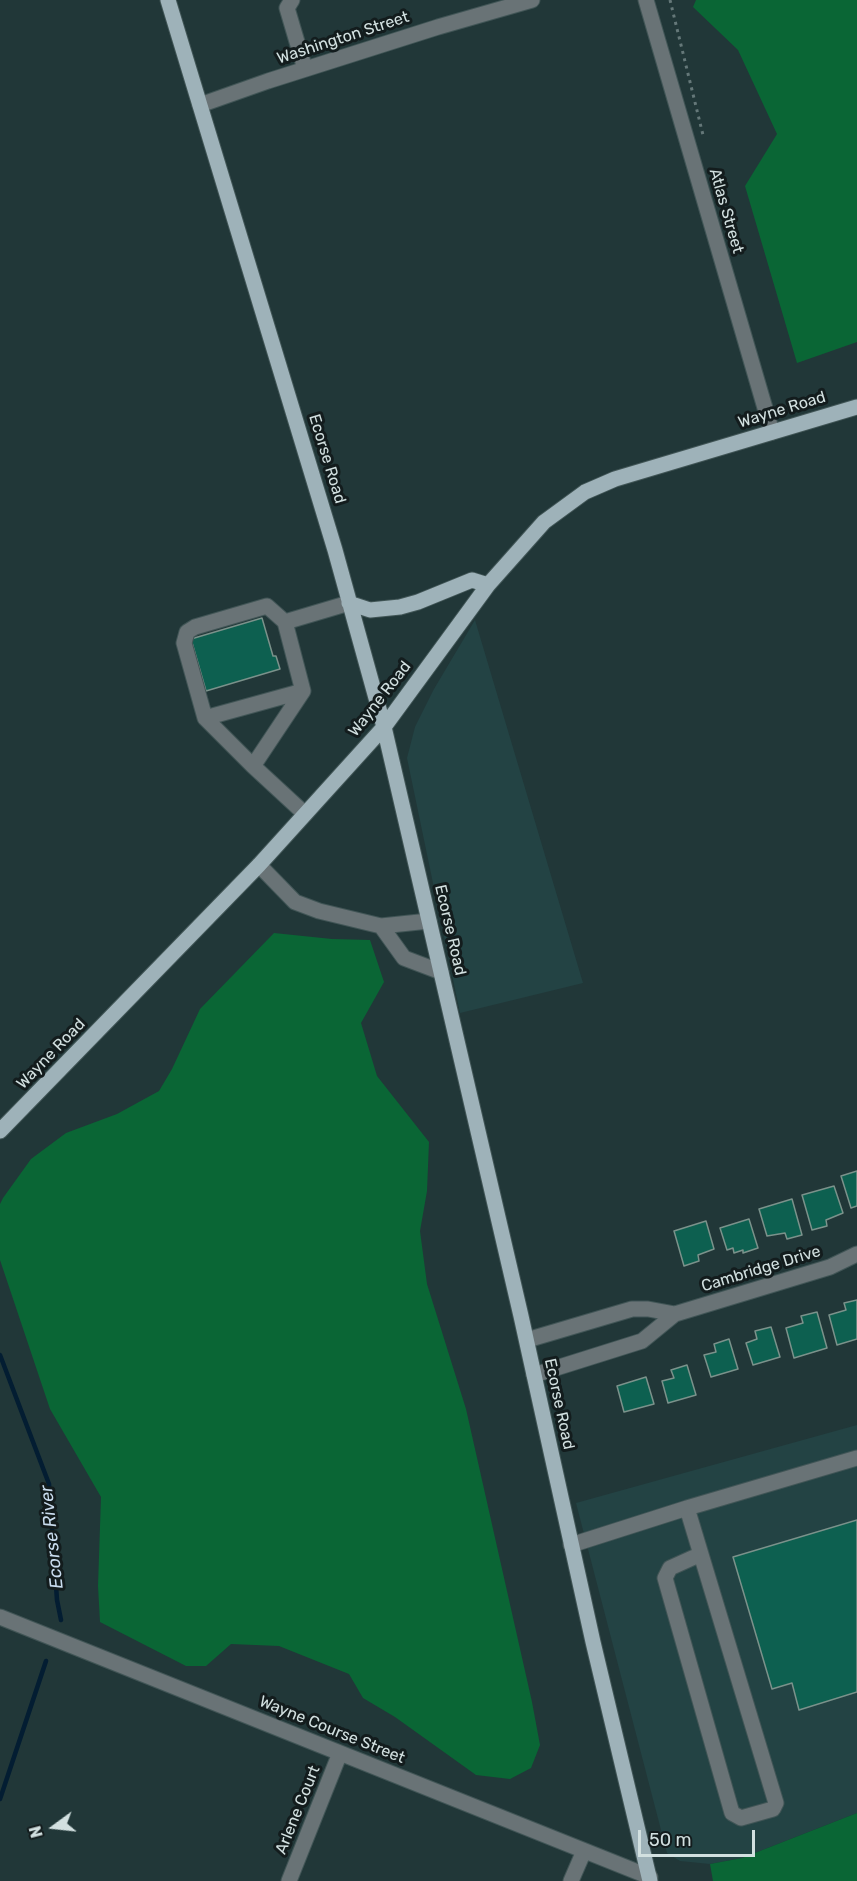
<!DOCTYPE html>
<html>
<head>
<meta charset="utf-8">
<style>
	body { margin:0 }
	#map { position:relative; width:857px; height:1881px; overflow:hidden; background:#213738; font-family:Rubik,sans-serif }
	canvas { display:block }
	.north { position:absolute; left:24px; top:1797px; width:60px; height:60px; -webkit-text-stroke:4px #131c1d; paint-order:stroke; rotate:255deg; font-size:16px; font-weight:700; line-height:24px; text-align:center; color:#d2e0e0 }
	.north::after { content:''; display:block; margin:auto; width:21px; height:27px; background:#d2e0e0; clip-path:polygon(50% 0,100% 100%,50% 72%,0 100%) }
	.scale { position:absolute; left:638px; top:1830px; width:117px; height:27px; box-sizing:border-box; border:3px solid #d2e0e0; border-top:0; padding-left:8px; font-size:18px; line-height:21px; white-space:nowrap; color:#d2e0e0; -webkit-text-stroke:4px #131c1d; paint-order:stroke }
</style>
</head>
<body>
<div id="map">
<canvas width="857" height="1881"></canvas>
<div class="north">N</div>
<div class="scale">50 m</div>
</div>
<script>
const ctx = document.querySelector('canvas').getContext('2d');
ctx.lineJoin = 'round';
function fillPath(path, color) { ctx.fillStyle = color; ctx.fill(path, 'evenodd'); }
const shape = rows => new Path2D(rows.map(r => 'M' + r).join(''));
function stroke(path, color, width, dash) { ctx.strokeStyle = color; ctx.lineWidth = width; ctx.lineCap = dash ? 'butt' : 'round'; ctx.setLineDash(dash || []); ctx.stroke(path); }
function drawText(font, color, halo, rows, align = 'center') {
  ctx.font = font + ' Rubik,sans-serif'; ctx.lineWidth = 6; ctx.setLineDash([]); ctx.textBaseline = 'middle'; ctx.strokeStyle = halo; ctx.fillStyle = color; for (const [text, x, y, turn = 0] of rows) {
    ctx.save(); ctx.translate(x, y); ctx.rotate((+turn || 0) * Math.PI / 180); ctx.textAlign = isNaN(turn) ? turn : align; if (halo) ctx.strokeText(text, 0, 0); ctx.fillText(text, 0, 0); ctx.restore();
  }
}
const built = shape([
	[475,620,583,983,460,1013,407,758,415,727,434,689],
	[857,1425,857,1813,742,1858,710,1864,680,1861,667,1853,576,1503]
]);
const green = shape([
	[696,0,857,0,857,342,797,363,745,186,777,134,738,50,693,7],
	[274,933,332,939,370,940,384,982,361,1023,377,1076,429,1142,427,1191,420,1231,427,1284,466,1409,532,1702,540,1745,531,1768,510,1779,476,1775,395,1717,363,1698,349,1674,279,1646,231,1644,206,1666,186,1666,100,1622,98,1586,101,1497,50,1409,0,1260,0,1204,3,1198,31,1159,66,1133,117,1114,159,1091,172,1069,200,1009],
	[857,1813,857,1881,713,1881,710,1864,742,1858]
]);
const stream = shape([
	[0,1355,49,1484,57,1600,61,1620],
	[0,1799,46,1661]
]);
const building = shape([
	[262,618,273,656,276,656,280,669,206,691,191,639,262,618],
	[857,1171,857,1206,851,1208,841,1176,857,1171],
	[834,1186,843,1213,826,1220,827,1226,812,1230,802,1195,834,1186],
	[792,1199,802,1235,787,1239,785,1233,767,1236,759,1209,792,1199],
	[749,1219,758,1248,743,1253,743,1250,734,1253,733,1248,727,1250,720,1228,749,1219],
	[706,1221,714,1249,698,1255,699,1261,684,1266,674,1231,706,1221],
	[857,1300,857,1339,837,1345,829,1315,846,1310,844,1303,857,1300],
	[817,1312,827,1348,794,1358,786,1328,803,1323,801,1316,817,1312],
	[771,1327,780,1357,753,1365,746,1343,757,1339,755,1331,771,1327],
	[729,1339,738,1369,711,1377,704,1355,716,1352,714,1344,729,1339],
	[687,1365,696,1395,668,1403,662,1381,674,1378,671,1370,687,1365],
	[646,1377,654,1404,624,1412,617,1386,646,1377],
	[857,1520,857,1692,799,1710,792,1683,772,1689,733,1557,857,1520]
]);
const path = shape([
	[670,0,703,135]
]);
const minor = shape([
	[292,0,287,8,305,69],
	[646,0,772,432],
	[200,105,268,81,438,27,532,0],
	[205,718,303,691],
	[253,766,205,718,184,643,187,632,195,627,267,606,285,622],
	[305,814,253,766,303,691,285,622,349,603],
	[259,865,295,902,319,911,381,926,429,921],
	[381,926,404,958,441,972],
	[527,1340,632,1309,648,1309,675,1314],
	[534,1375,642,1341,675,1314,830,1267,857,1254],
	[687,1508,776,1803,773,1809,741,1818,732,1813,665,1578,670,1568,701,1554],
	[571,1545,687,1508,857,1458],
	[0,1617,650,1877],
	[289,1881,340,1753],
	[571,1881,584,1851]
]);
const major = shape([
	[168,0,335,550,384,727,521,1316,593,1642,650,1881],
	[349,603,370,610,400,607,418,602,472,580,488,585],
	[0,1131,259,865,384,727,488,585,544,522,585,492,615,479,857,407]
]);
const streetNames = [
	["Washington Street",343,38,-18],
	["Atlas Street",726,211,74],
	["Wayne Road",782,410,-17],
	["Ecorse Road",327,459,73],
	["Wayne Road",380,699,-52],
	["Ecorse Road",450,930,77],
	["Wayne Road",51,1054,-46],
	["Cambridge Drive",761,1269,-17],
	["Ecorse Road",559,1404,78],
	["Wayne Course Street",332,1730,22],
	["Arlene Court",298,1810,-68]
];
const waterNames = [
	["Ecorse River",52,1537,-96]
];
fillPath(built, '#234344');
fillPath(green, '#0a6635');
stroke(stream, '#031d32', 4.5);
fillPath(building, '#0d6050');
stroke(building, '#7b928b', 1.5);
stroke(minor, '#415556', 17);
stroke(major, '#415556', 17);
stroke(path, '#657879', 3, [3, 4.5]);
stroke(minor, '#697376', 15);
stroke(major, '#9eb2b9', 15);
drawText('16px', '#d2e0e0', '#131c1d', streetNames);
drawText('italic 18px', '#c9dcee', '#131c1d', waterNames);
</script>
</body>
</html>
